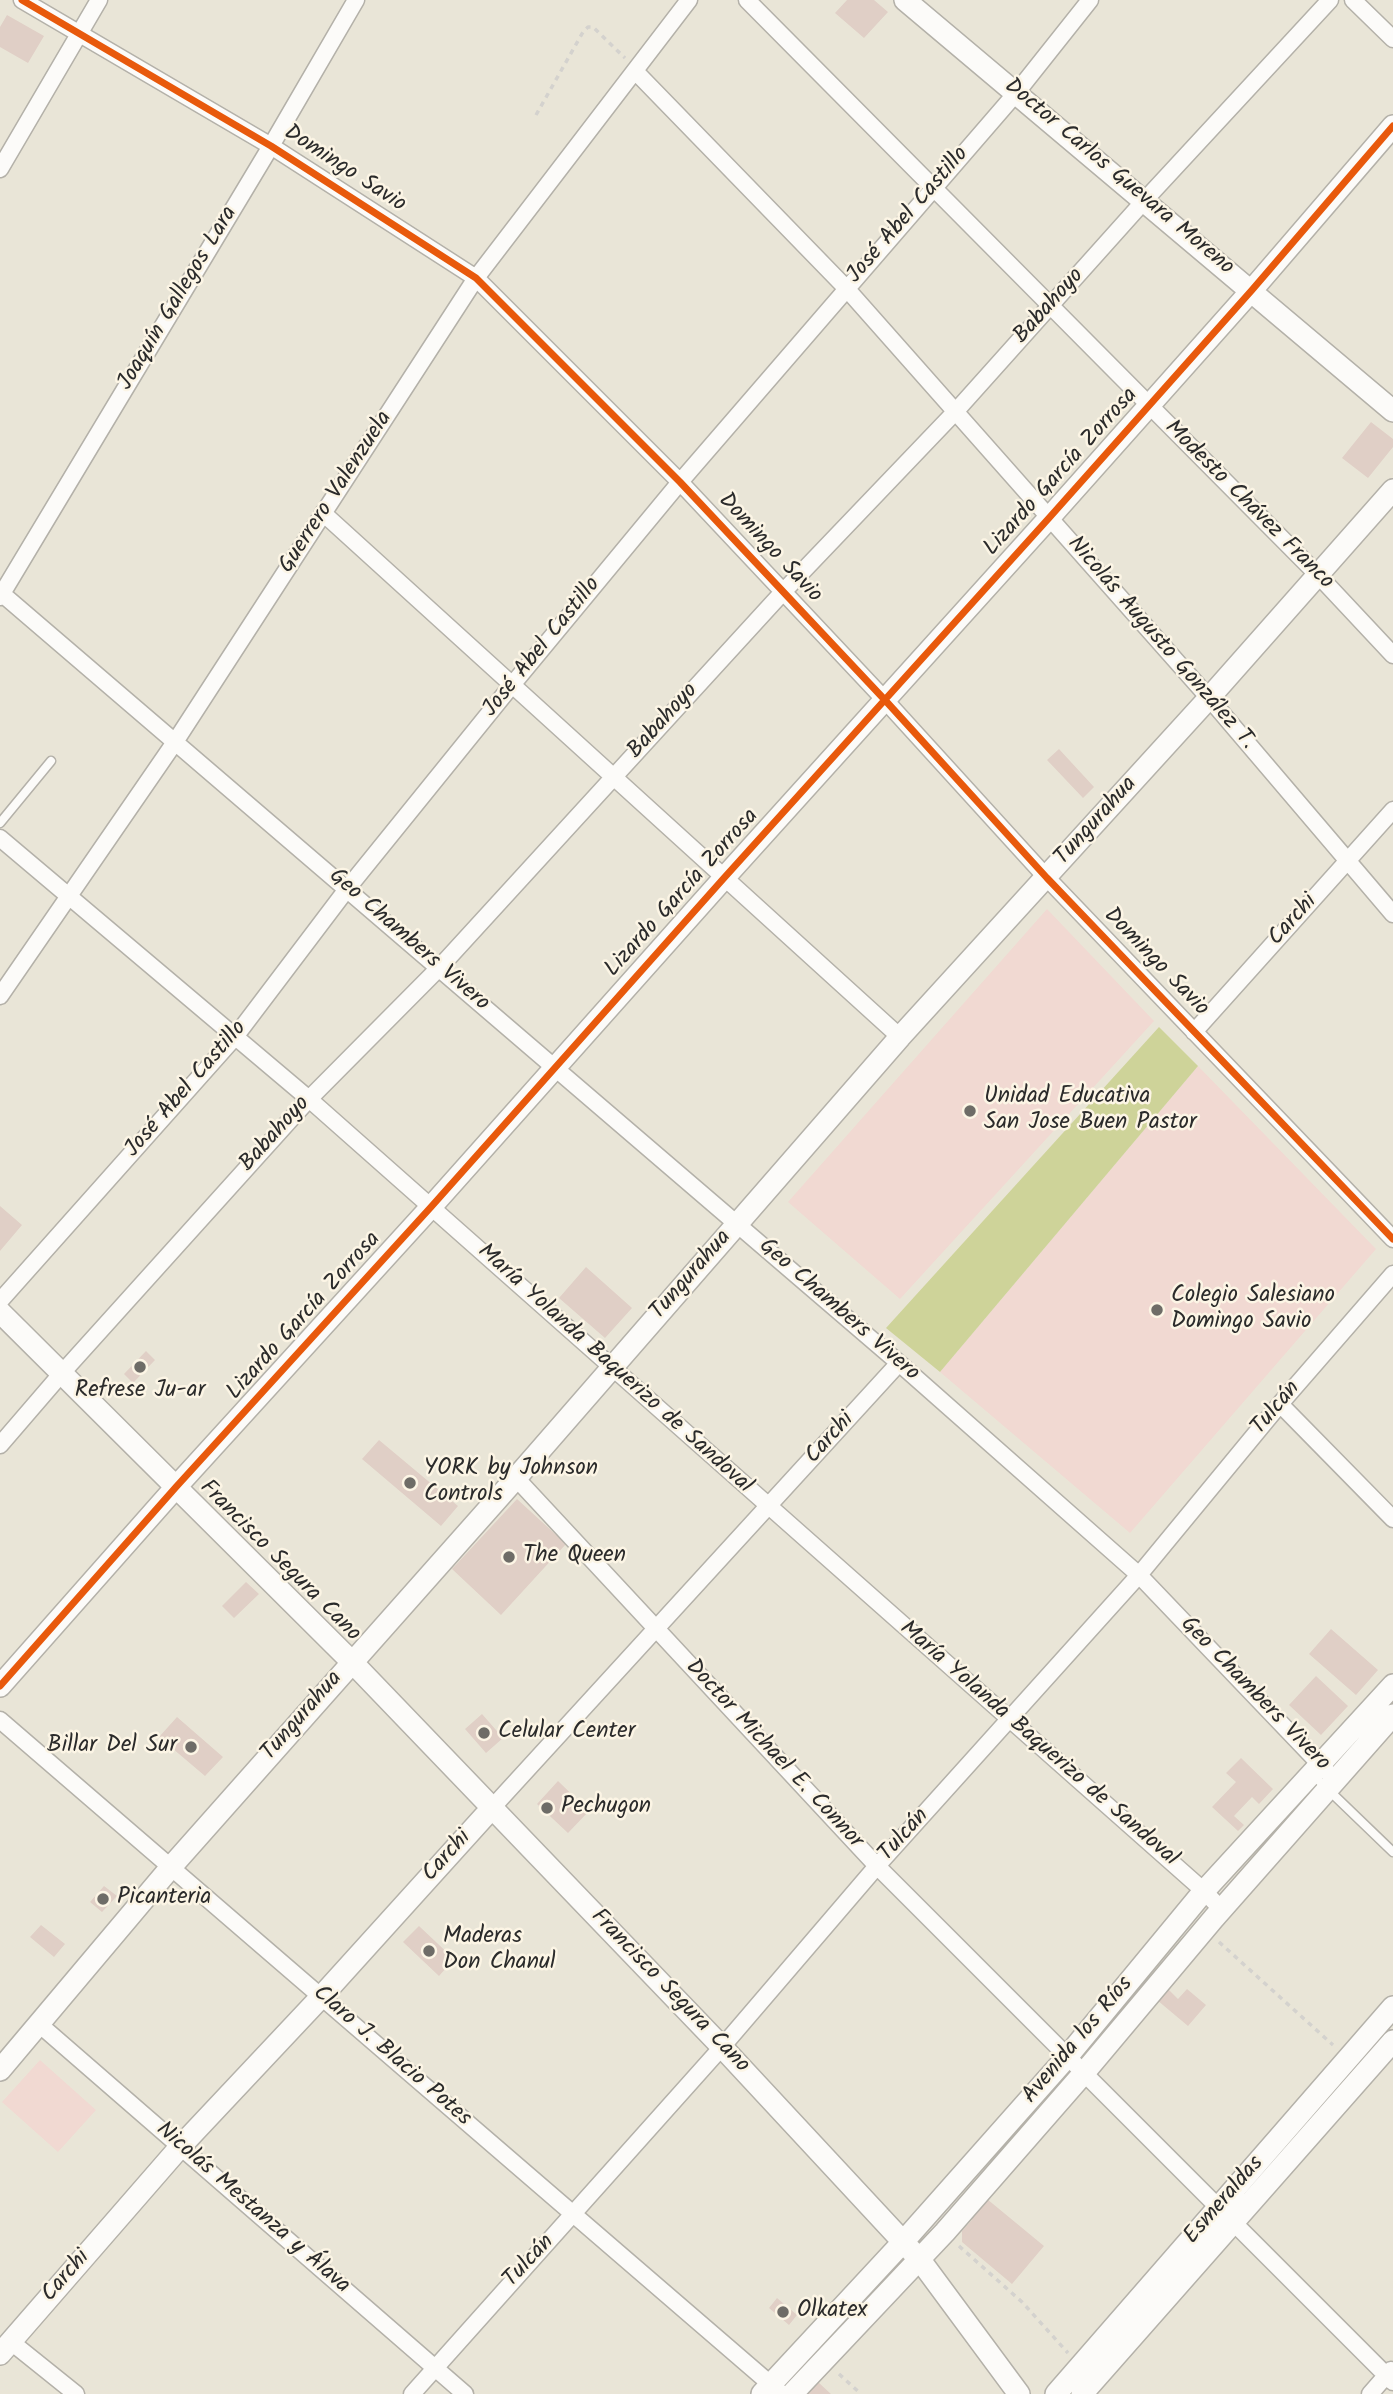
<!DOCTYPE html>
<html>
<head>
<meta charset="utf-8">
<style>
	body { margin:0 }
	canvas { display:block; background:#e9e5d7 }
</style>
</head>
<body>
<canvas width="1393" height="2394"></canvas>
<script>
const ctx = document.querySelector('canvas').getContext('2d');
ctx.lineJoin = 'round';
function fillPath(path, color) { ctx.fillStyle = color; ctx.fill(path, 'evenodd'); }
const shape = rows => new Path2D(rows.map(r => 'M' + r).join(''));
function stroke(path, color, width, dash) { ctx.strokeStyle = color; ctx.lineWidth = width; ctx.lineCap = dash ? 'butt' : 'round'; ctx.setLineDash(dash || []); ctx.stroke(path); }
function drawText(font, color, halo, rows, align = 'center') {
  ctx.font = font + ' Kalam,sans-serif'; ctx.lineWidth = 5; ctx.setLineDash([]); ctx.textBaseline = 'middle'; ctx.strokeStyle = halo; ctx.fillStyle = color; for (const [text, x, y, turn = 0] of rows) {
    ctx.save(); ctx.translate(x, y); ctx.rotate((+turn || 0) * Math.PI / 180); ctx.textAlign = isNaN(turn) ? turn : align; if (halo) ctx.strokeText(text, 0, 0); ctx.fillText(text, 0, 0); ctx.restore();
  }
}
const built = shape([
	[1047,909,1154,1021,900,1299,788,1202],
	[1198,1066,1376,1249,1130,1533,940,1372],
	[40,2060,96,2110,58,2152,2,2102]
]);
const green = shape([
	[1159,1027,1198,1066,940,1372,886,1328]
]);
const building = shape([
	[847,0,874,0,888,12,864,38,835,13],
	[7,15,44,36,28,63,0,47,0,27],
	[1371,422,1393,439,1393,447,1368,478,1342,458],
	[1059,749,1094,787,1083,798,1047,760],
	[0,1206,22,1225,0,1251],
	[586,1267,632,1308,605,1338,559,1298],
	[146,1351,155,1360,133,1383,124,1374],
	[379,1440,458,1506,441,1526,362,1459],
	[517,1499,566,1544,501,1615,452,1569],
	[246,1582,259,1594,234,1618,222,1606],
	[1331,1629,1378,1670,1356,1695,1309,1654],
	[1316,1676,1348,1706,1321,1735,1289,1705],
	[482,1714,503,1738,486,1753,465,1729],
	[177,1717,223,1757,205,1776,159,1737],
	[1241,1758,1273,1789,1259,1804,1252,1797,1234,1816,1244,1825,1238,1831,1212,1807,1236,1782,1226,1773],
	[558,1781,589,1811,568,1833,537,1804],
	[104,1886,117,1896,102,1912,90,1902],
	[41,1925,65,1944,54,1957,30,1937],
	[419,1926,454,1959,439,1976,403,1942],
	[1167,1988,1178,1999,1187,1989,1206,2005,1188,2026,1157,2000],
	[987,2199,1044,2246,1012,2284,962,2242,962,2231,972,2220,977,2204],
	[777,2298,797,2315,789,2325,769,2308],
	[818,2382,831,2394,807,2394]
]);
const path = shape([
	[536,115,583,32,588,27,593,27,625,58],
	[1219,1942,1333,2045],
	[959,2246,1022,2302,1068,2353],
	[839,2374,861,2394]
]);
const lane = shape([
	[0,823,51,761],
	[1313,1775,1393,1852]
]);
const street = shape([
	[22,0,271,146,476,278,680,482,884,699,1047,878,1393,1239],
	[747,0,1319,576,1393,655],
	[1353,0,1393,39],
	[635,71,846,288,1209,698,1393,914],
	[0,169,99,0],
	[323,513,900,1037],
	[0,592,899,1363,1139,1575,1335,1780],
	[0,597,271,146,356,0],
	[0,838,309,1099,1204,1891,1221,1909],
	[0,996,175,742,476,278,689,0],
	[1194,1032,1393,810],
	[0,1301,235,1037,347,889,512,685,680,482,1017,92,1090,0],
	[1280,1404,1393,1519],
	[0,1445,62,1373,309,1099,439,968,782,593,956,411,1144,201,1330,0],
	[516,1478,877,1866,1393,2382],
	[0,1720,782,2394],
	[491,1809,899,1363],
	[39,2024,465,2394],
	[10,2341,76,2394],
	[412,2394,722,2047,877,1866,1139,1575,1280,1404,1393,1274],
	[1370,2394,1391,2370]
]);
const secondary = shape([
	[905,0,1393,411],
	[0,1312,352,1662,722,2047,920,2260,1019,2394],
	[0,1686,176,1487,431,1207,724,878,1049,518,1252,290,1393,126],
	[0,2070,171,1867,516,1478,900,1037,1209,698,1393,490],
	[0,2354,180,2147,321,1997,491,1809],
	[762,2394,903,2242,1067,2057,1204,1891,1393,1685],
	[792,2394,945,2232,1083,2074,1214,1918,1393,1715],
	[1056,2394,1393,2007],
	[1082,2394,1393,2041]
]);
const cycleway = shape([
	[22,0,271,146,476,278,680,482,884,699,1047,878,1393,1239],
	[0,1686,176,1487,431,1207,724,878,1049,518,1252,290,1393,126]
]);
const markers = [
	[970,1111,7,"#6e6c67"],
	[1157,1310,7,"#6e6c67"],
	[140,1367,7,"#6e6c67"],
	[410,1483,7,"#6e6c67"],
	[509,1557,7,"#6e6c67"],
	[484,1733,7,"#6e6c67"],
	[191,1747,7,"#6e6c67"],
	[547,1808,7,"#6e6c67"],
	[103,1899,7,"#6e6c67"],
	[429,1951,7,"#6e6c67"],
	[783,2312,7,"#6e6c67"]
];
const streetNames = [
	["Domingo Savio",344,170,33],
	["Doctor Carlos Guevara Moreno",1118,178,40],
	["José Abel Castillo",909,216,-49],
	["Joaquín Gallegos Lara",179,299,-59],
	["Babahoyo",1050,307,-48],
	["Lizardo García Zorrosa",1062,473,-48],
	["Guerrero Valenzuela",337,493,-57],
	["Modesto Chávez Franco",1248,506,45],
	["Domingo Savio",769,549,47],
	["Nicolás Augusto González T.",1160,644,49],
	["José Abel Castillo",543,648,-51],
	["Babahoyo",664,722,-48],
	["Tungurahua",1097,822,-48],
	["Lizardo García Zorrosa",683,894,-48],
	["Carchi",1294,921,-48],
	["Geo Chambers Vivero",408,941,41],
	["Domingo Savio",1155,963,46],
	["José Abel Castillo",187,1090,-49],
	["Babahoyo",276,1135,-48],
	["Tungurahua",692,1276,-49],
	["Geo Chambers Vivero",838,1311,41],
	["Lizardo García Zorrosa",305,1317,-48],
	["María Yolanda Baquerizo de Sandoval",614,1370,42],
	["Tulcán",1277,1409,-50],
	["Carchi",831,1439,-48],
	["Francisco Segura Cano",279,1562,45],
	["Geo Chambers Vivero",1254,1695,46],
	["Tungurahua",303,1717,-49],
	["María Yolanda Baquerizo de Sandoval",1038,1745,41],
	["Doctor Michael E. Connor",773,1755,47],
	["Tulcán",905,1836,-48],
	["Carchi",448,1857,-48],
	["Francisco Segura Cano",669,1992,46],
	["Avenida los Ríos",1079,2041,-50],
	["Claro J. Blacio Potes",391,2057,41],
	["Esmeraldas",1225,2201,-49],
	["Nicolás Mestanza y Álava",252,2209,41],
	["Tulcán",530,2262,-47],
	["Carchi",67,2277,-49]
];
const poiNames = [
	["Unidad Educativa",984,1098],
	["San Jose Buen Pastor",984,1124],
	["Colegio Salesiano",1171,1297],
	["Domingo Savio",1171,1323],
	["Refrese Ju-ar",140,1392,"center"],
	["YORK by Johnson",424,1470],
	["Controls",424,1496],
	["The Queen",523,1557],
	["Celular Center",498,1733],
	["Billar Del Sur",177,1747,"right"],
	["Pechugon",561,1808],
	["Picanteria",117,1899],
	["Maderas",443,1938],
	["Don Chanul",443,1964],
	["Olkatex",797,2312]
];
fillPath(built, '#f1d9d2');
fillPath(green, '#ced399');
fillPath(building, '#e0cfc6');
stroke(lane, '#b4b1a9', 11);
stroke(street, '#b4b1a9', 19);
stroke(secondary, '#b4b1a9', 24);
stroke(path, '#d4d2ce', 3.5, [5, 5]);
stroke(lane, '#fcfbf9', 8);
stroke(street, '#fcfbf9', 16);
stroke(secondary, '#fcfbf9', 21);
stroke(cycleway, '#e8590c', 7);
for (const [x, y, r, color] of markers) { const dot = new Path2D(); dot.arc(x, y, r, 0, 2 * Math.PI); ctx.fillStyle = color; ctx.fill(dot); stroke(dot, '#fcf5e5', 2.5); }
drawText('23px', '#2b2b2b', '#fcf5e5', streetNames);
drawText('23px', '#2b2b2b', '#fcf5e5', poiNames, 'left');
</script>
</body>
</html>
